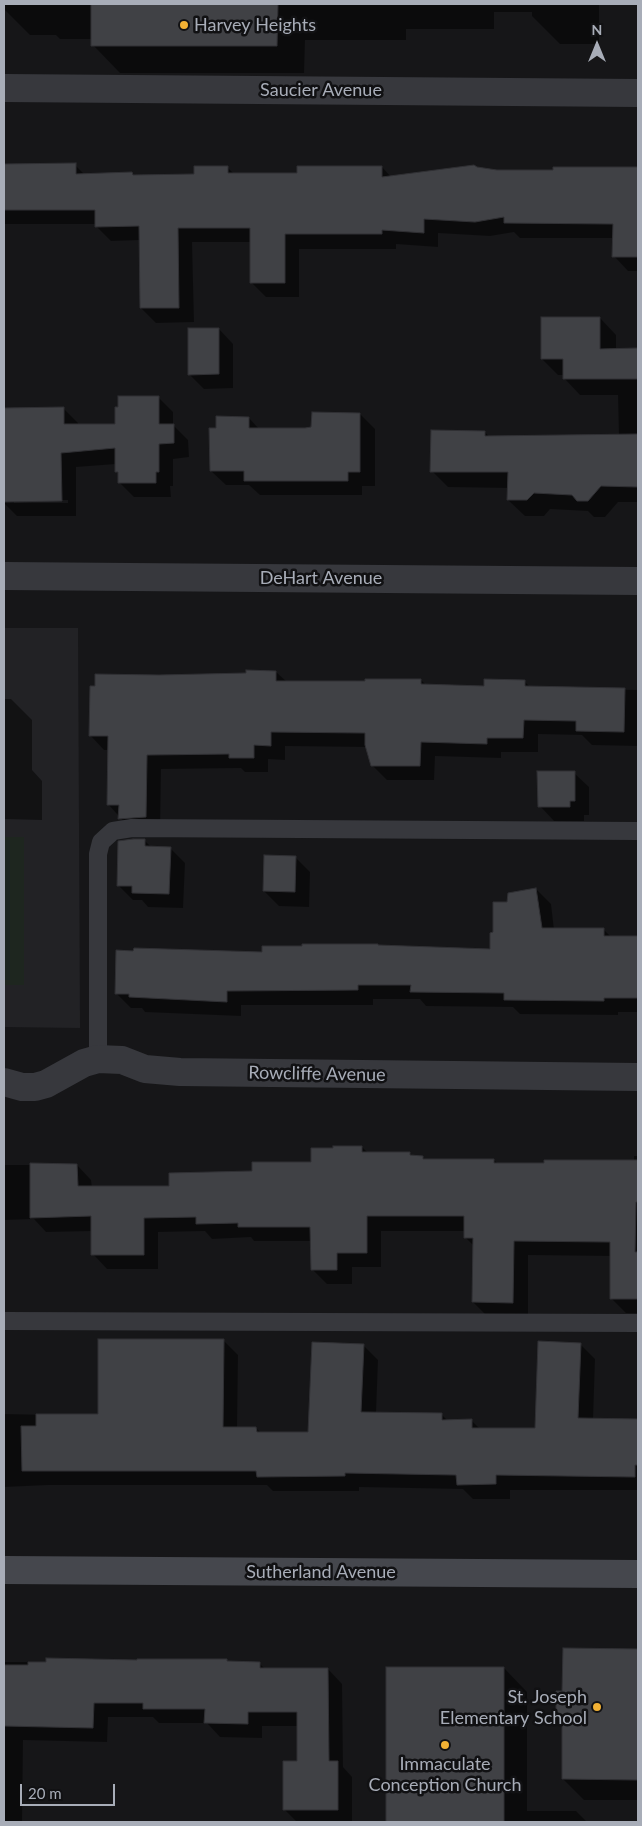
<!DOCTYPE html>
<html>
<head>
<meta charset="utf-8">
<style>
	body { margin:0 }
	#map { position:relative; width:642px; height:1826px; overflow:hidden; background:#161618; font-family:Lato,sans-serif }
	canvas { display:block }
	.frame { position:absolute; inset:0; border:5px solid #a8adb8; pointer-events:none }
	.north { position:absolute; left:572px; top:20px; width:50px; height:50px; -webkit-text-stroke:4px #111113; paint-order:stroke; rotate:0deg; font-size:14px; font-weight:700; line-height:20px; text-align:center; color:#a8adb8 }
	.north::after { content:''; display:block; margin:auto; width:18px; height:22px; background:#a8adb8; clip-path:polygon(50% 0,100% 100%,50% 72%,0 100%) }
	.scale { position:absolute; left:20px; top:1784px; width:95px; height:22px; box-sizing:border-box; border:2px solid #a8adb8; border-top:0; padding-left:6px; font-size:15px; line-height:18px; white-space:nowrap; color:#a8adb8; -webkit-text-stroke:4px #111113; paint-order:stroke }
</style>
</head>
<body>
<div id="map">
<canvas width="642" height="1826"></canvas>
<div class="frame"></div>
<div class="north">N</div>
<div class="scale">20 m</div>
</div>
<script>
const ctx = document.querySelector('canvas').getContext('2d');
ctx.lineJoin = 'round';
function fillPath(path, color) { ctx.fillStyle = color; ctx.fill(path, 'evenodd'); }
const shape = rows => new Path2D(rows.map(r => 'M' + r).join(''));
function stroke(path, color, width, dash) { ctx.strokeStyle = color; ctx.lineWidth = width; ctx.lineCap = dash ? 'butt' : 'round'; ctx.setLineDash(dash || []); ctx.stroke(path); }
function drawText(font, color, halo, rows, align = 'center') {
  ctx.font = font + ' Lato,sans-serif'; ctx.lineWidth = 5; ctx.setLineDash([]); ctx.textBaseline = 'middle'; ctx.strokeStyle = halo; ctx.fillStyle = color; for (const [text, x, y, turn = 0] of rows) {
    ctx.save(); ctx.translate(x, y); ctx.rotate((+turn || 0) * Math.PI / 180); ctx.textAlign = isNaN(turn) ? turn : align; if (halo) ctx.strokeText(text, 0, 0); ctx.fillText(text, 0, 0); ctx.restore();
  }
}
const built = shape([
	[4,628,78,628,80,1028,4,1027]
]);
const green = shape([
	[4,837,24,837,24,985,4,985]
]);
const shadow = shape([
	[4,4,599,4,599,44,560,44,532,16,532,12,494,12,494,29,406,29,406,40,305,40,304,73,120,73,93,45,93,39,60,39,56,35,30,35,4,9],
	[75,165,85,175,132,174,135,176,195,175,227,167,235,175,299,175,382,167,391,177,477,168,497,172,554,172,554,168,638,169,638,271,628,271,614,256,614,238,520,238,514,232,490,236,438,233,438,247,396,244,396,249,299,249,299,297,266,297,251,282,251,242,192,242,194,322,156,323,141,308,140,240,111,241,97,227,97,224,4,224,4,166],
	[600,318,616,335,616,350,638,350,638,502,618,502,605,517,594,517,588,511,550,509,544,516,525,516,508,500,509,488,448,487,432,471,485,432,490,438,619,436,618,395,580,395,564,378,564,375,558,375,542,359],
	[219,329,233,344,233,388,204,389,189,374],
	[158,397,173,412,173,425,188,440,189,457,173,459,173,486,170,486,171,497,134,497,119,482,119,474,116,471,116,464,76,467,76,516,17,516,4,503,4,409,64,409,78,423,78,426,116,426],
	[14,500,68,500,68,503,14,503],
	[360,414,375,429,375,486,362,486,362,495,260,495,249,485,226,485,211,471,217,429,249,418,259,429,305,429],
	[276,672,287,682,421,680,426,685,485,687,524,681,531,688,638,690,638,746,592,745,582,735,538,734,538,752,501,752,501,758,435,756,434,780,387,780,372,765,366,747,285,746,285,760,268,759,268,772,245,772,241,768,161,769,160,832,134,833,108,804,109,750,104,750,90,735,159,677],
	[4,699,11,699,32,720,32,770,42,781,42,820,4,819],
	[574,773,589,787,589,815,584,815,584,821,554,821,540,806],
	[144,840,152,848,170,848,185,863,183,908,148,907,142,900,133,900,118,885],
	[295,857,310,872,309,907,279,906,264,891],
	[536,889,551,904,554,930,604,930,612,938,638,938,638,1012,618,1012,618,1015,520,1014,513,1007,426,1006,420,999,373,999,373,1005,241,1005,241,1016,145,1012,142,1008,131,1008,116,993,264,954,491,950,494,933,508,904],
	[362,1147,368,1153,410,1153,414,1157,423,1157,425,1160,494,1160,499,1165,634,1162,634,1156,638,1156,638,1313,626,1313,611,1298,612,1256,528,1255,528,1317,488,1317,473,1302,474,1246,465,1237,465,1231,381,1231,381,1267,352,1267,352,1284,327,1284,312,1269,312,1241,254,1241,251,1237,212,1239,205,1231,158,1232,158,1269,107,1269,93,1254,93,1231,46,1232,34,1219,4,1220,4,1165,77,1165,91,1180,92,1188,170,1188,312,1164],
	[223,1340,238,1355,237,1428,256,1428,262,1434,310,1434,363,1345,378,1360,376,1413,442,1415,448,1421,471,1420,480,1429,536,1429,580,1344,595,1359,593,1420,638,1420,638,1490,510,1490,510,1499,473,1499,463,1489,359,1487,359,1491,273,1491,267,1485,48,1485,4,1487,4,1414,99,1416],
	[564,1649,638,1650,638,1800,584,1800,563,1779,564,1729,557,1723,564,1692],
	[4,1662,259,1663,265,1669,328,1669,342,1684,343,1767,352,1777,352,1822,297,1822,284,1809,298,1763,298,1726,262,1726,262,1738,220,1737,207,1723,159,1723,153,1717,108,1717,107,1742,23,1740,22,1822,4,1822],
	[388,1668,504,1668,527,1692,527,1811,576,1811,587,1822,387,1822]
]);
const building = shape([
	[91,4,278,4,277,46,91,46,91,4],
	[76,163,76,174,132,172,133,175,194,174,194,166,228,166,228,173,297,173,297,166,382,166,382,177,474,165,477,167,497,170,553,170,553,167,638,167,638,257,612,257,613,224,504,223,504,217,475,222,424,219,424,233,382,230,382,234,285,234,285,283,250,283,250,228,178,228,179,308,140,308,139,226,95,227,95,210,4,210,4,164,76,163],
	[541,317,600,317,600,349,638,348,638,379,563,379,563,359,541,359,541,317],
	[188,328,219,328,219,374,188,375,188,328],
	[118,396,159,396,159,424,174,424,174,443,159,444,159,472,156,472,156,483,118,483,118,472,115,472,115,448,61,453,62,501,4,502,4,408,64,407,64,424,115,424,115,407,118,407,118,396],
	[312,412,360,413,360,472,348,472,348,481,244,481,244,471,210,471,209,428,216,428,216,416,249,417,249,428,305,428,311,427,312,412],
	[431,430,485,431,485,436,638,434,638,487,601,486,588,501,577,501,572,495,534,493,527,500,507,500,508,472,430,472,431,430],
	[246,670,276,671,276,681,365,681,365,679,421,679,421,684,484,686,484,679,525,680,525,686,625,688,624,732,576,731,576,721,524,720,523,738,487,738,487,744,421,742,420,766,371,766,365,745,365,733,271,732,271,746,254,745,254,758,229,758,229,754,147,755,146,817,118,819,119,805,107,805,108,736,89,736,90,686,95,686,95,674,159,675,246,673,246,670],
	[537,771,575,771,575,801,570,801,570,807,538,807,537,771],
	[133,839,145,839,145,846,171,847,169,894,132,893,132,886,117,886,118,841,133,839],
	[264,855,296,856,295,892,263,891,264,855],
	[536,888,542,928,604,928,604,936,638,936,638,998,604,998,604,1001,504,1000,504,993,410,992,411,985,358,985,358,990,227,991,227,1002,129,997,129,994,115,994,116,950,133,951,134,948,262,952,262,946,302,946,302,944,378,944,378,945,490,949,490,933,493,932,493,902,507,902,508,893,536,888],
	[333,1146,362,1146,362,1152,410,1152,410,1155,423,1156,423,1159,494,1159,494,1163,544,1163,544,1160,638,1160,638,1202,636,1202,635,1252,638,1252,638,1299,610,1299,610,1242,514,1241,513,1303,472,1302,473,1238,464,1238,464,1216,367,1216,367,1253,337,1253,337,1270,311,1270,310,1227,238,1227,238,1223,196,1224,196,1217,144,1218,144,1255,91,1255,91,1216,30,1218,30,1163,77,1164,78,1186,169,1186,169,1173,252,1171,252,1162,311,1162,311,1148,333,1148,333,1146],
	[98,1339,224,1339,223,1427,256,1427,257,1432,308,1432,312,1342,364,1344,361,1412,442,1413,442,1420,472,1419,472,1428,535,1428,538,1341,581,1343,578,1418,638,1419,638,1465,635,1465,635,1477,496,1475,496,1484,457,1485,456,1475,345,1473,345,1476,257,1477,256,1471,22,1471,21,1426,36,1426,36,1414,98,1414,98,1339],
	[563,1648,638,1649,638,1780,562,1779,562,1723,556,1723,556,1691,562,1691,563,1648],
	[46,1658,137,1660,137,1659,227,1659,227,1661,260,1662,260,1668,328,1668,329,1761,338,1761,338,1810,283,1810,283,1761,297,1761,297,1712,248,1712,248,1724,204,1723,205,1709,143,1709,143,1703,94,1703,93,1728,4,1726,4,1665,28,1665,28,1662,46,1662,46,1658],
	[386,1667,504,1667,504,1822,386,1822,386,1667]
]);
const lane = shape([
	[98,1059,98,854,101,842,113,831,132,828,638,831],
	[4,1321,638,1323]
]);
const street = shape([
	[4,88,638,93],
	[4,576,638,581],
	[4,1082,22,1087,35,1087,46,1084,84,1063,98,1059,122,1060,145,1069,180,1072,638,1077]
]);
const secondary = shape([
	[4,1570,638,1574]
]);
const markers = [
	[184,25,5,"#f2b134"],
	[597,1707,5,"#f2b134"],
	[445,1745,5,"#f2b134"]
];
const poiNames = [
	["Harvey Heights",194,25],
	["St. Joseph",587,1697,"right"],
	["Elementary School",587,1718,"right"],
	["Immaculate",445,1764,"center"],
	["Conception Church",445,1785,"center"]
];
const streetNames = [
	["Saucier Avenue",321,90],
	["DeHart Avenue",321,578],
	["Rowcliffe Avenue",317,1074,1],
	["Sutherland Avenue",321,1572]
];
fillPath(built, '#222225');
fillPath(green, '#1e261f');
fillPath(shadow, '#0007');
fillPath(building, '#404145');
stroke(building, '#303034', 1);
stroke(lane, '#37383d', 18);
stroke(street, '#37383d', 28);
stroke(secondary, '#45474d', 28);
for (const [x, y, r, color] of markers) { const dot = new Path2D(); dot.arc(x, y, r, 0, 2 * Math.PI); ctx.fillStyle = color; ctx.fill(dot); stroke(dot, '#111113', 2); }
drawText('18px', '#a8adb8', '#111113', poiNames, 'left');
drawText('18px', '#a8adb8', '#111113', streetNames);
</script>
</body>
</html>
